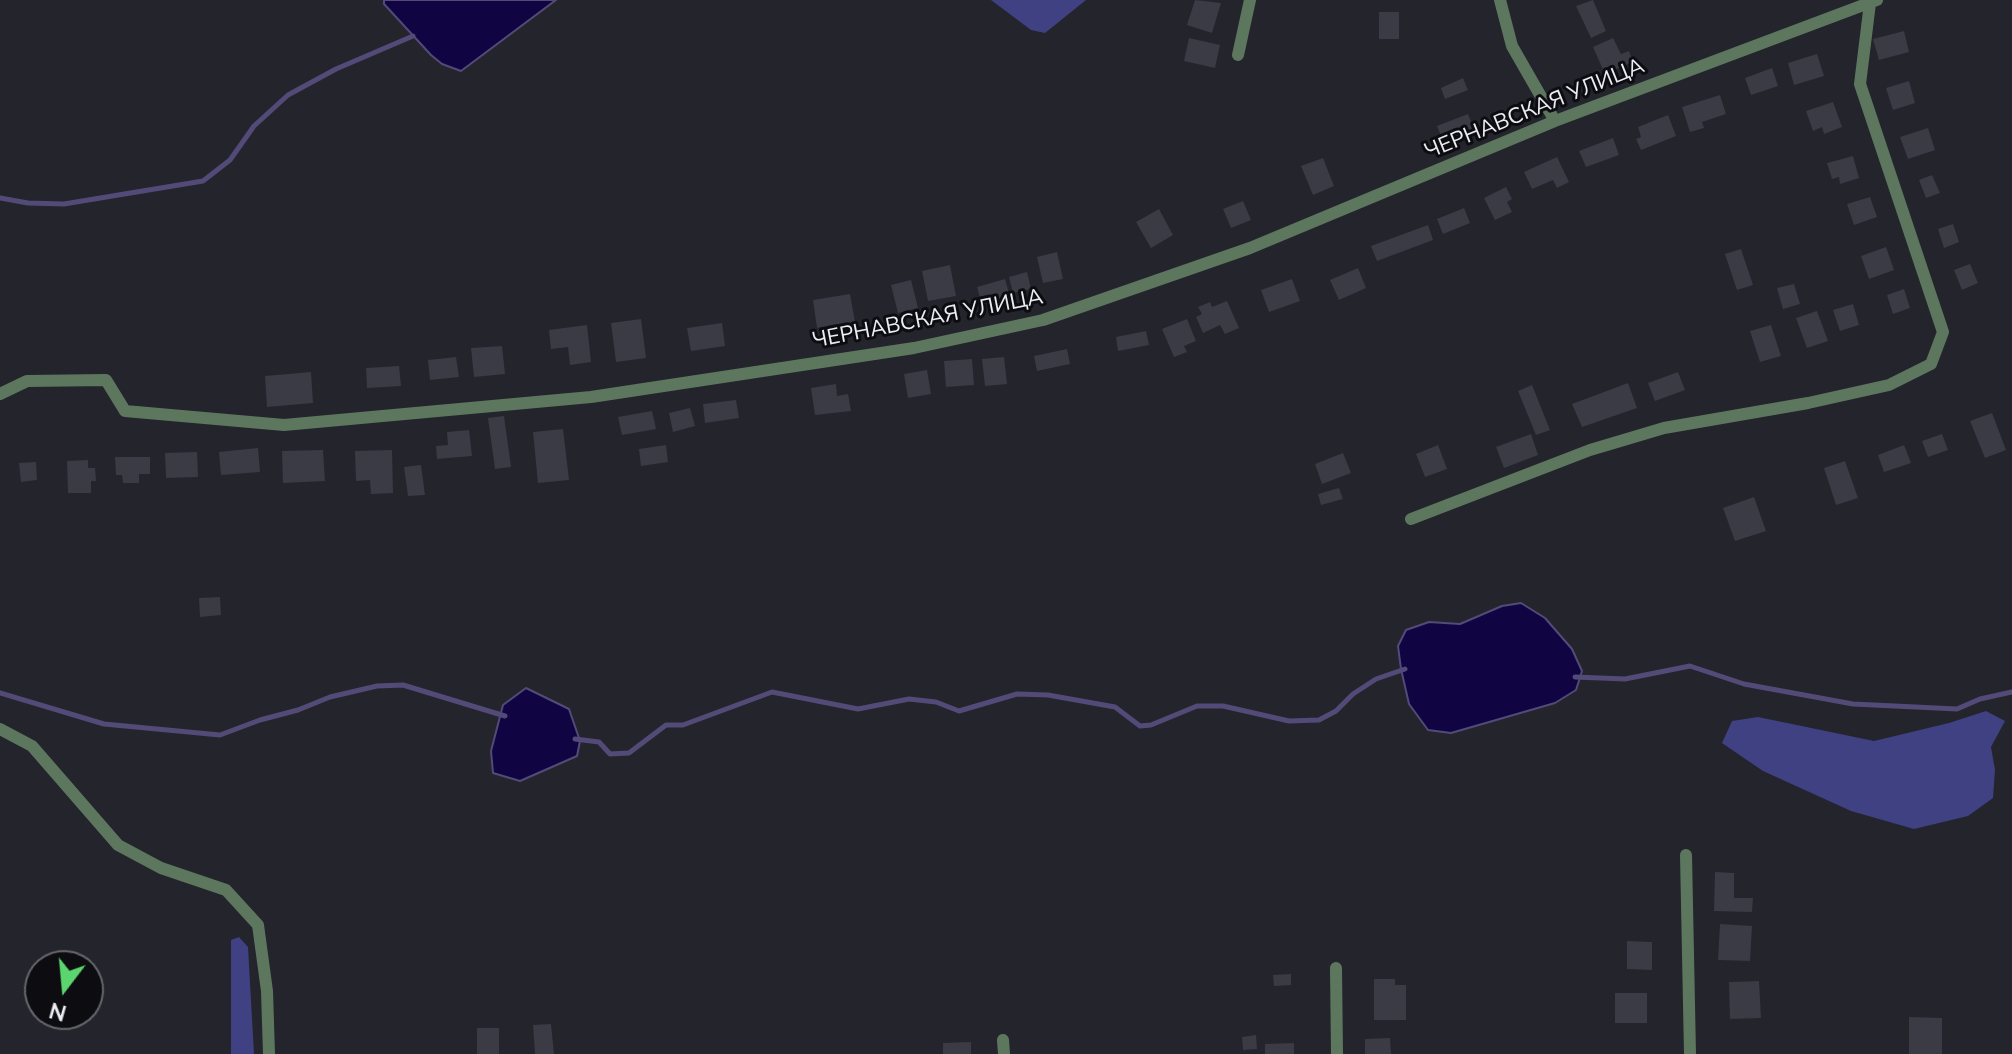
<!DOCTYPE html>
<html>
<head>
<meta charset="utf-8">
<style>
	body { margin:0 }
	#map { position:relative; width:2012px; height:1054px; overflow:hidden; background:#23242c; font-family:"Nunito Sans",sans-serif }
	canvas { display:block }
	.north { position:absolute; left:24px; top:950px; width:80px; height:80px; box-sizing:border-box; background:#0d0d11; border:2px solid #66676b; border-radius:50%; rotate:196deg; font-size:22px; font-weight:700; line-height:32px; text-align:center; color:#ecedf3 }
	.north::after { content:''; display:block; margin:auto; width:28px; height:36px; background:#5bd56d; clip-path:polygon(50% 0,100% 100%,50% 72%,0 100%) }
</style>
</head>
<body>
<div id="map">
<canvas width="2012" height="1054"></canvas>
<div class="north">N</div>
</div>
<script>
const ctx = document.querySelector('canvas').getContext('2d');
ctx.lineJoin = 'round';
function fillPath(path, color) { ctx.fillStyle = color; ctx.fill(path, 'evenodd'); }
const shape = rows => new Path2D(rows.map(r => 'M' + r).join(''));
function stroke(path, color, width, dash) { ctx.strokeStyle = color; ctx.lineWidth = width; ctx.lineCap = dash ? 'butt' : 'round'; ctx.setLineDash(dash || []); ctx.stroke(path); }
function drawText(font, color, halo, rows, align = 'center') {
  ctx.font = font + ' "Nunito Sans",sans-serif'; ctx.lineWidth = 6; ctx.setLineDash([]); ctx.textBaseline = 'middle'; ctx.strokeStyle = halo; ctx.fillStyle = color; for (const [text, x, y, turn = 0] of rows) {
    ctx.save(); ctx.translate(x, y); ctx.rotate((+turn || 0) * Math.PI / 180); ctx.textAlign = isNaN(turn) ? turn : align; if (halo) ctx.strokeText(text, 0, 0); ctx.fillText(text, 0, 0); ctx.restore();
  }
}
const forest = shape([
	[991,0,1086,0,1045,33,1031,30],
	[1986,711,2005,721,1991,747,1995,770,1993,798,1968,816,1914,829,1851,811,1763,771,1722,743,1732,721,1758,717,1874,741,1949,723],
	[239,937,248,947,254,1054,231,1054,231,940]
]);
const water = shape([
	[384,0,556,0,461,71,442,64,431,55,384,4,384,0],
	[1521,603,1545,618,1572,649,1582,671,1576,690,1555,703,1451,733,1428,730,1409,704,1401,669,1398,646,1406,630,1429,622,1460,624,1502,606,1521,603],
	[526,688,569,709,580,741,577,756,520,781,493,773,491,751,503,705,526,688]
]);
const stream = shape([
	[0,198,28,203,64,204,203,181,230,160,254,126,288,95,336,69,413,36],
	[1575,677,1625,679,1690,666,1744,684,1853,704,1957,709,1980,699,2012,692],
	[0,693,104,724,220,735,260,720,298,710,330,697,377,686,403,685,505,716],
	[575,739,599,742,610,754,629,753,666,725,683,725,772,692,858,709,909,699,936,702,959,711,1017,694,1048,695,1115,707,1140,726,1151,725,1197,706,1223,706,1289,721,1319,720,1336,711,1353,694,1376,679,1405,669]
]);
const building = shape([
	[1195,0,1221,3,1212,33,1187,25],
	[1593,0,1606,31,1591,38,1576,6],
	[1379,12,1399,12,1399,39,1379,39],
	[1904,31,1909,52,1879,60,1873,39],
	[1189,38,1220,45,1215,68,1184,61],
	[1613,38,1621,54,1629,51,1633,62,1605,74,1593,47],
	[1817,54,1824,76,1794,85,1788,63],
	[1772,68,1778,86,1751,95,1745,78],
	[1463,78,1468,90,1445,99,1441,88],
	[1909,81,1915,103,1893,110,1886,88],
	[1720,95,1726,114,1702,122,1704,128,1690,132,1682,107],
	[1833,102,1842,127,1824,134,1822,127,1813,131,1806,111],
	[1468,114,1476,134,1445,146,1437,126],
	[1668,115,1676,136,1641,150,1636,139,1641,137,1638,127],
	[1928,128,1935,150,1908,159,1900,137],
	[1613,138,1619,155,1586,167,1579,151],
	[1853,156,1859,178,1840,184,1839,177,1832,179,1827,163],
	[1557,157,1569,182,1557,188,1553,180,1532,189,1524,172],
	[1323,158,1334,186,1313,195,1301,166],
	[1932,175,1940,193,1926,198,1919,180],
	[1506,187,1512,199,1507,202,1512,212,1495,220,1484,198],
	[1870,197,1877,217,1854,225,1847,204],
	[1243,201,1251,220,1231,228,1223,209],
	[1464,208,1470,223,1443,234,1437,219],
	[1159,209,1173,235,1151,248,1136,222],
	[1953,224,1959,242,1944,248,1938,229],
	[1428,225,1433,240,1377,261,1371,246],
	[1886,247,1894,270,1869,279,1861,256],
	[1741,249,1753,285,1737,290,1725,254],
	[1057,252,1063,279,1043,283,1037,257],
	[1970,264,1978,283,1962,290,1954,270],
	[950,265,956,296,928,301,922,271],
	[1358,268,1366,288,1339,300,1330,280],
	[1027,272,1031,289,1013,293,1009,277],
	[1005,279,1010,297,982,305,977,287],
	[1292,279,1300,301,1269,312,1261,290],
	[911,280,918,308,898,313,891,285],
	[1794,284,1800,304,1783,309,1777,288],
	[1904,289,1910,308,1893,314,1887,295],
	[850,294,856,328,838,332,837,324,817,328,813,300],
	[1227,301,1239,328,1225,334,1220,325,1203,333,1196,317,1202,314,1198,307,1210,302,1212,307],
	[1853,304,1859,325,1840,331,1833,310],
	[1817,311,1828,341,1807,348,1796,318],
	[641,319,646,358,616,362,611,323],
	[1187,319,1196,341,1184,346,1187,352,1174,357,1162,329],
	[722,323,725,346,691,351,687,328],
	[587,325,591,362,570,365,568,347,551,349,549,330],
	[1771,325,1781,356,1760,362,1750,331],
	[1146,331,1149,345,1118,351,1116,337],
	[502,346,505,374,474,377,471,348],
	[1067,349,1070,364,1037,371,1034,356],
	[456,357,459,377,430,380,428,360],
	[1004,357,1007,384,985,386,982,359],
	[972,359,974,385,946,387,944,361],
	[399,366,401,386,367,388,366,368],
	[927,370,931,394,908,398,904,374],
	[311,372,313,403,267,407,265,376],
	[1678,372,1685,390,1655,401,1648,383],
	[1628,383,1637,408,1582,427,1572,404],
	[836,384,837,396,848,394,851,411,815,415,811,388],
	[1532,385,1550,430,1536,435,1518,391],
	[736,400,739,418,705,423,703,404],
	[690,408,695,426,673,432,669,413],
	[652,411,656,429,622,435,618,417],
	[1992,413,2006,450,1985,458,1970,421],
	[504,416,511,467,495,469,488,418],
	[563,429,569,480,538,483,533,432],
	[469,430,472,456,437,459,436,446,448,445,447,432],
	[1531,434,1538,455,1504,468,1496,447],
	[1942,434,1948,450,1928,457,1922,441],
	[666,445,668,462,641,466,639,449],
	[1438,445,1447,469,1425,477,1416,454],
	[1904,445,1911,463,1884,472,1878,455],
	[258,448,260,472,221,475,219,452],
	[323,450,325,481,283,483,282,451],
	[392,450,393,493,371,494,370,480,356,481,355,451],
	[197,452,198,477,166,478,165,453],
	[1343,453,1351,473,1322,484,1315,464],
	[115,457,150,457,150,474,139,474,139,483,123,483,122,475,116,475],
	[88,460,88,468,95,468,96,481,91,481,91,493,68,493,67,461],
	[1845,461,1858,498,1836,505,1824,468],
	[36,462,37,480,21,482,19,463],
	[421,465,425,495,408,496,404,467],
	[1339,488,1343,499,1321,505,1318,494],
	[1754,497,1766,531,1735,541,1723,508],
	[220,597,221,615,200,617,199,598],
	[1715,872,1734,873,1734,898,1753,898,1752,912,1714,911],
	[1720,924,1752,926,1750,961,1718,960],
	[1627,941,1652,942,1652,970,1627,969],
	[1291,974,1291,985,1274,986,1273,975],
	[1374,979,1395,979,1395,985,1406,985,1406,1020,1374,1020],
	[1759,981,1761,1018,1730,1019,1729,982],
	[1615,993,1647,993,1647,1023,1615,1023],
	[1909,1017,1942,1018,1942,1054,1909,1054],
	[551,1024,554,1054,535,1054,533,1025],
	[477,1028,499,1028,499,1054,477,1054],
	[1256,1035,1257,1049,1243,1050,1242,1037],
	[1390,1038,1391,1054,1365,1054,1365,1039],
	[971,1042,971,1054,943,1054,943,1043],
	[1294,1043,1294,1054,1265,1054,1265,1044]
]);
const minor = shape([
	[1500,0,1512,46,1555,121],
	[1238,55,1250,0],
	[0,394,27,381,106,380,125,411,284,425,591,397,914,348,1043,320,1250,248,1555,121,1877,0],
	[1411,519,1590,450,1664,428,1808,403,1889,385,1931,364,1943,332,1860,84,1870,3],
	[0,729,32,746,118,845,161,868,226,890,258,925,267,991,269,1054],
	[1686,855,1690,1054],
	[1336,968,1337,1054],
	[1003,1040,1004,1054]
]);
const streetNames = [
	["ЧЕРНАВСКАЯ УЛИЦА",1535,110,-22],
	["ЧЕРНАВСКАЯ УЛИЦА",928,320,-11]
];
fillPath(forest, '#404183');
fillPath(water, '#110443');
stroke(water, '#534a78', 2);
stroke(stream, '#534a78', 5);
fillPath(building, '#3a3b44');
stroke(minor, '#5d775e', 12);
drawText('22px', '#ecedf3', '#0d0d11', streetNames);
</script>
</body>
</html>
